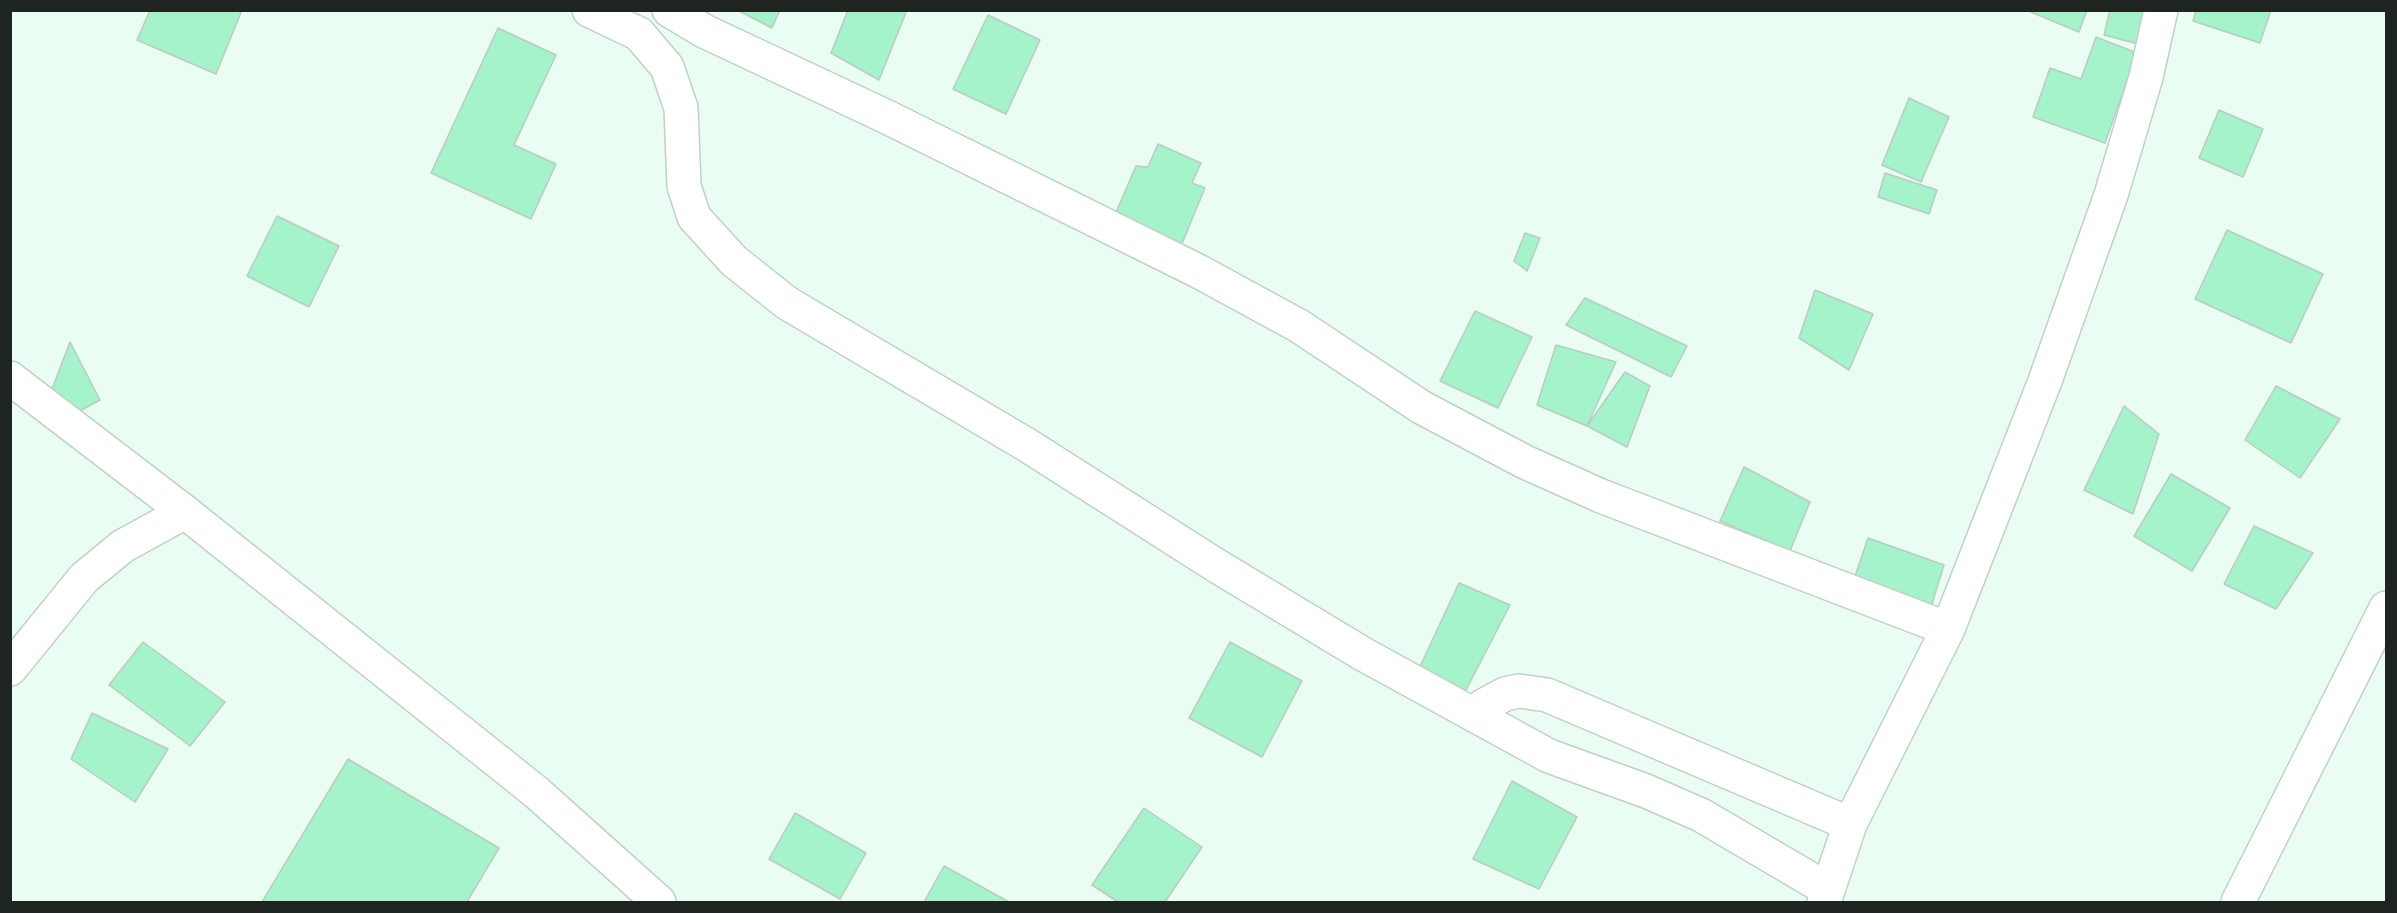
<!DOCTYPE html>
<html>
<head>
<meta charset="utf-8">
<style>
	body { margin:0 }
	#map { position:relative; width:2397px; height:913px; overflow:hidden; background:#eafdf2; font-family:Signika,sans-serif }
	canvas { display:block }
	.frame { position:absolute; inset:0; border:12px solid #1e2521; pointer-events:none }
</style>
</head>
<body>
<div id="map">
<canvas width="2397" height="913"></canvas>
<div class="frame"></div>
</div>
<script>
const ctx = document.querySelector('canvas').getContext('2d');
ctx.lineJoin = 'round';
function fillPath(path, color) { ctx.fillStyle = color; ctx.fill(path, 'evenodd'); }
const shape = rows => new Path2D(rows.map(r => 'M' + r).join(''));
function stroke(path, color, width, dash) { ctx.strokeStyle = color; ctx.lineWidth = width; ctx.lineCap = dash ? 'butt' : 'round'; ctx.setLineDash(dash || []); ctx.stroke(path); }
const building = shape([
	[150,10,242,10,216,74,137,40,150,10],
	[737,10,780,10,772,28,737,10],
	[848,10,907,10,879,80,831,53,848,10],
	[2026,10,2087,10,2079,32,2026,10],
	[2110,10,2147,10,2138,44,2104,35,2110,10],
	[2196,10,2271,10,2260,43,2193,21,2196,10],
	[988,15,1040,40,1006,114,953,89,988,15],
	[498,28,556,55,514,145,556,164,531,219,431,173,498,28],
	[2096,37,2137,53,2105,143,2033,117,2050,68,2081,79,2096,37],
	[1909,98,1949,117,1921,182,1882,165,1909,98],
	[2219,110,2263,129,2243,177,2199,158,2219,110],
	[1158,144,1201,163,1192,183,1205,188,1181,246,1114,217,1136,166,1148,167,1158,144],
	[1885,173,1937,190,1929,214,1878,197,1885,173],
	[277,216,339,246,309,307,247,276,277,216],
	[2227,230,2323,274,2291,343,2195,299,2227,230],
	[1525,233,1540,238,1527,271,1514,261,1525,233],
	[1815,290,1873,314,1849,370,1799,338,1815,290],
	[1585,298,1687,346,1671,377,1566,325,1585,298],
	[1475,311,1532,337,1498,408,1440,381,1475,311],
	[70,342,100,400,80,411,52,389,70,342],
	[1556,345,1616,362,1587,426,1537,405,1556,345],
	[1625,372,1650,386,1627,447,1587,426,1625,372],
	[2276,386,2340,419,2300,478,2245,440,2276,386],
	[2124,406,2159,434,2133,514,2084,490,2124,406],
	[1744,467,1810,502,1790,551,1720,521,1744,467],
	[2171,474,2230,508,2192,571,2134,536,2171,474],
	[2254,526,2313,553,2276,609,2224,584,2254,526],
	[1868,538,1944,565,1931,607,1853,582,1868,538],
	[1459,583,1510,605,1466,690,1416,675,1459,583],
	[143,642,225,702,190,746,109,685,143,642],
	[1230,642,1302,681,1262,757,1189,718,1230,642],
	[92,713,168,749,135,802,71,759,92,713],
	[348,759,499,848,467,902,262,902,348,759],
	[1512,781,1577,817,1539,889,1473,859,1512,781],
	[1144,808,1202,847,1165,902,1118,902,1092,885,1144,808],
	[795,813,866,853,840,899,769,859,795,813],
	[944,866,1009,902,924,902,944,866]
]);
const street = shape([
	[589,10,639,34,667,67,681,108,684,186,694,217,734,261,787,303,1027,445,1217,566,1363,654,1549,756,1646,791,1701,815,1827,889],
	[669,10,704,31,887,117,1198,271,1299,326,1421,407,1525,462,1601,496,1948,629],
	[10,669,84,578,123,546,185,512],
	[1474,715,1483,706,1505,694,1519,691,1547,695,1850,824],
	[1824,902,1850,824,1948,629,2045,381,2111,195,2146,77,2161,10],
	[2238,902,2386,608]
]);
const secondary = shape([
	[10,378,185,512,536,792,659,902]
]);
fillPath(building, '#a4f3ca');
stroke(building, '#baccc2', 1.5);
stroke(street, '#bfd1c7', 36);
stroke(secondary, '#bfd1c7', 36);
stroke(street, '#fff', 33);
stroke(secondary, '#fff', 33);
</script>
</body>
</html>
